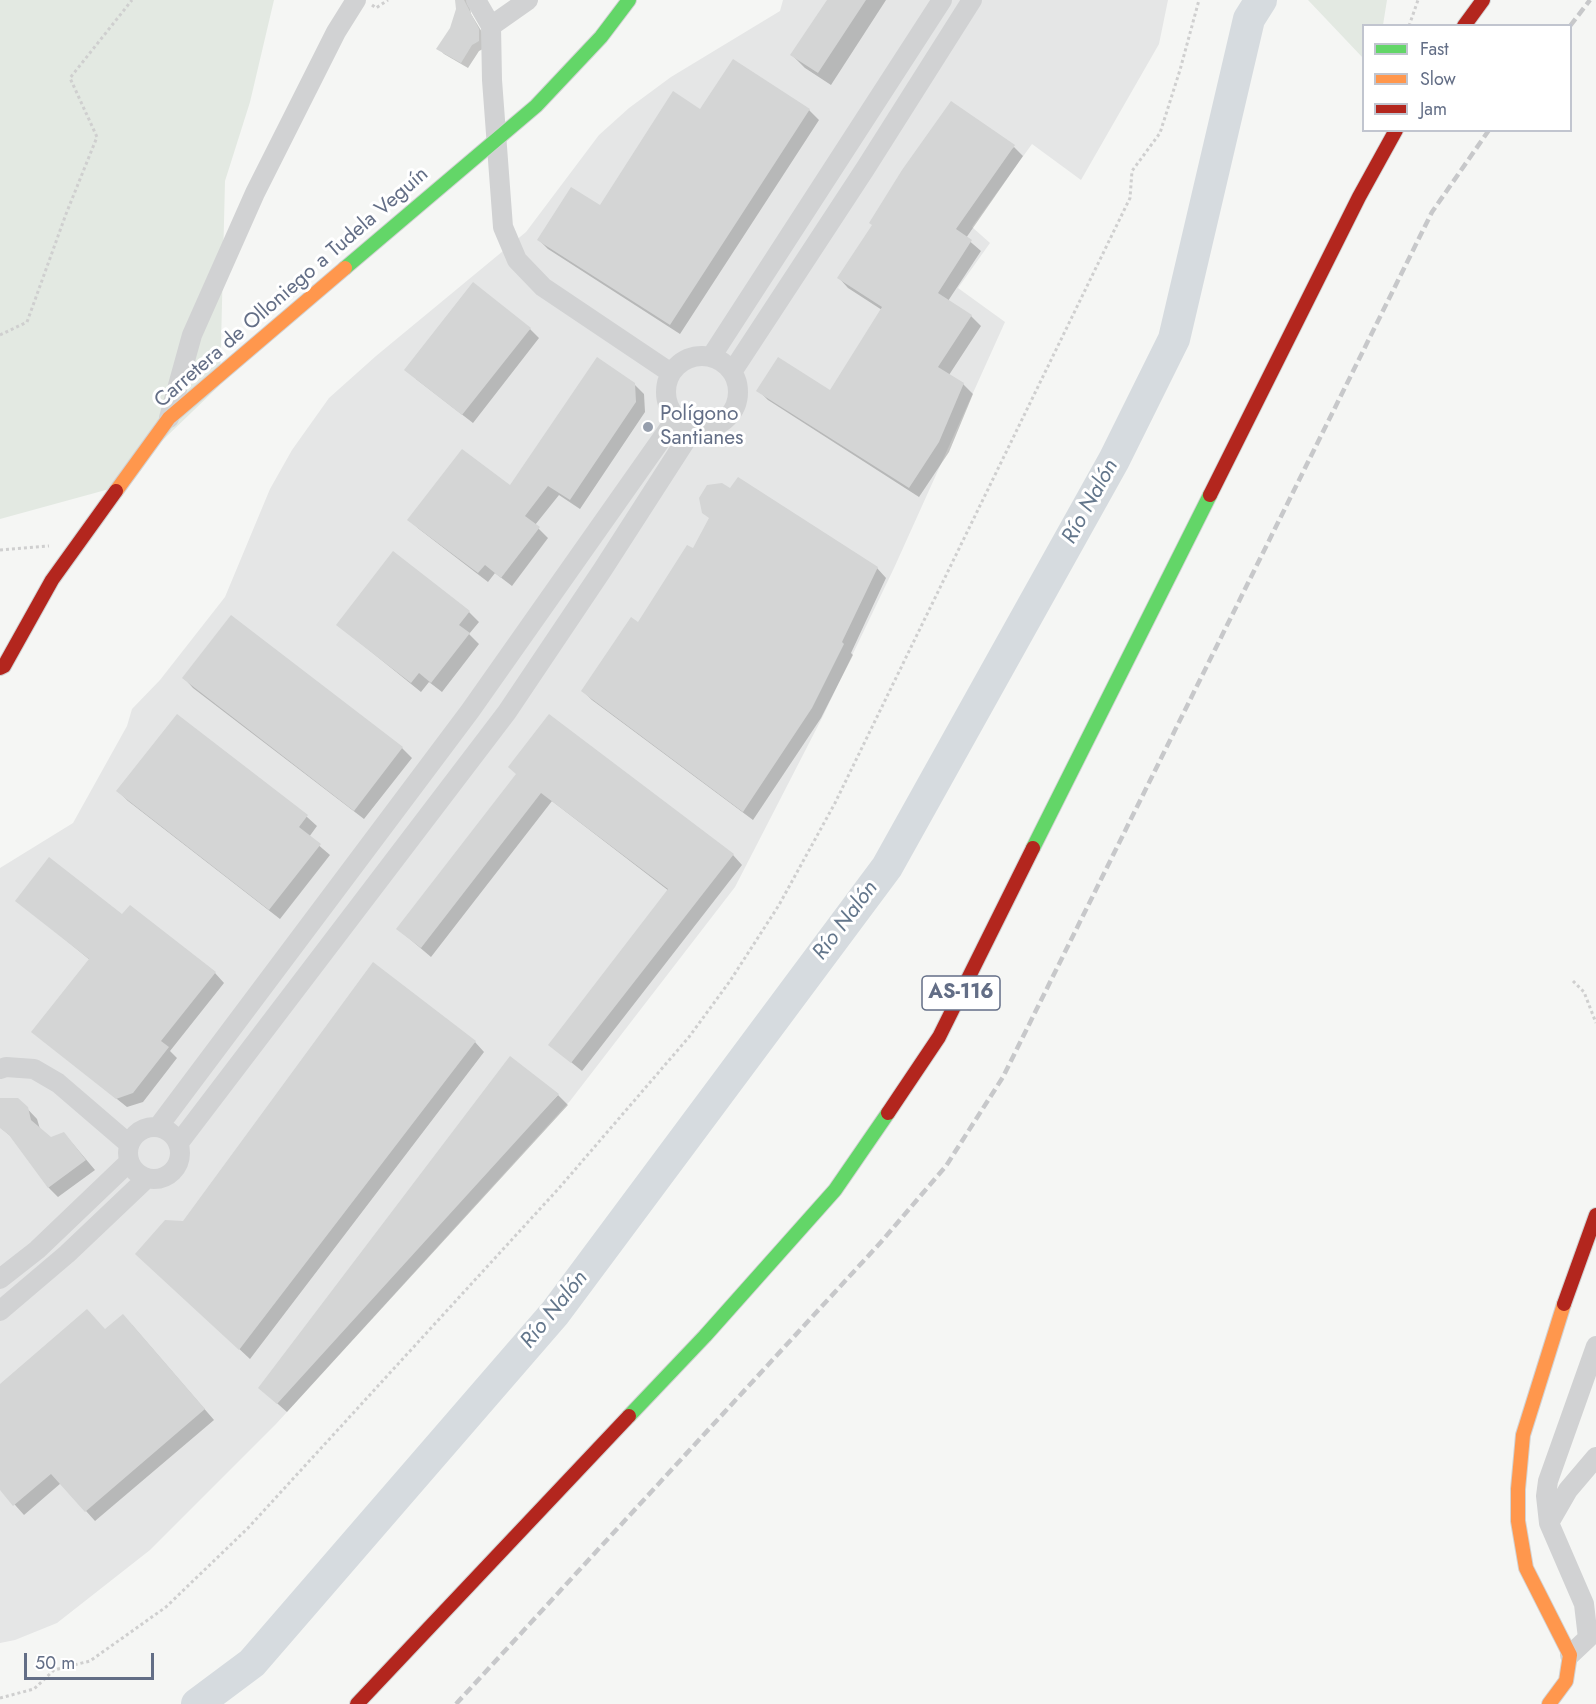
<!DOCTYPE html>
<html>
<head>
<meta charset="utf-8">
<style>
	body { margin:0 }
	#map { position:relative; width:1596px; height:1704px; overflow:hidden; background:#f5f6f4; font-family:Jost,sans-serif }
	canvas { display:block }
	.legend { position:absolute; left:1362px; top:24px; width:210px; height:108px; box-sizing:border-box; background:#fff; border:2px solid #c1c5cf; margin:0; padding:8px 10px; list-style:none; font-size:18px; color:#636e86 }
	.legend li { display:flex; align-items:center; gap:12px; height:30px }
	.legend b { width:30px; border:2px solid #c1c5cf }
	.scale { position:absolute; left:24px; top:1653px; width:130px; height:27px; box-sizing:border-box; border:3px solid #636e86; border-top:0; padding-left:8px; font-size:18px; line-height:21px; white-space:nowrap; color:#636e86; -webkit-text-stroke:4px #fff; paint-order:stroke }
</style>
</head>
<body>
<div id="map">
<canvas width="1596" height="1704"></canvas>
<ul class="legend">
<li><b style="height:8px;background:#63d668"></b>Fast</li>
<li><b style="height:8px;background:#ff974d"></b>Slow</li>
<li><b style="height:8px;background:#b3261e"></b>Jam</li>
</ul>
<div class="scale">50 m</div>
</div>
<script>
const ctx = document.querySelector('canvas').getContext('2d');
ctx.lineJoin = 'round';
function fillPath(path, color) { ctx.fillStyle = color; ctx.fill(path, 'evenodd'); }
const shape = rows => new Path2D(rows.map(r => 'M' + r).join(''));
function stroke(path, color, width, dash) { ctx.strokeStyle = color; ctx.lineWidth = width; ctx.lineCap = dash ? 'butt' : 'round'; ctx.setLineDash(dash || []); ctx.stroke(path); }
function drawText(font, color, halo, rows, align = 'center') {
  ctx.font = font + ' Jost,sans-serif'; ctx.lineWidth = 6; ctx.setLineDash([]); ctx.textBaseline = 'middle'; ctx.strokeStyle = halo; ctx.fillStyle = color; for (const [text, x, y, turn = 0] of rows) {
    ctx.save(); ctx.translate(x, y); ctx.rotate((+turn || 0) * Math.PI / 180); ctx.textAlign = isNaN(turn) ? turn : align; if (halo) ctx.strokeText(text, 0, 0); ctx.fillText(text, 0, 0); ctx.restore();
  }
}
const built = shape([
	[783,0,1168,0,1159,44,1081,180,1032,144,972,227,990,243,958,288,1005,322,894,568,823,716,735,887,570,1101,276,1424,150,1550,57,1623,15,1640,0,1643,0,868,73,823,127,726,132,709,160,680,225,597,270,489,292,450,329,398,376,356,526,232,599,135,629,108,671,77,780,11]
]);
const green = shape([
	[0,0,274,0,250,102,225,181,220,385,113,488,0,519],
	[1308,0,1387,0,1383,25,1364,26,1363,58]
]);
const shadow = shape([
	[456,0,469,0,471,14,485,37,485,48,479,51,468,68,444,54,438,48,452,28,457,9],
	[829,0,886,0,831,85,805,68,792,55],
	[809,110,819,120,680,334,548,249,539,240,600,207,700,111],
	[1014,147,1023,156,966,238,981,251,948,301,971,316,981,326,949,375,963,384,973,394,949,452,919,497,768,400,758,390,830,392,882,310,848,288,839,278],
	[530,329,539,338,473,423,416,379],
	[634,384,644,394,645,412,580,509,559,495,535,525,548,538,512,586,495,573,488,582,419,529,409,520,511,488],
	[710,519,877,568,886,578,851,653,853,655,821,718,753,820,592,700,583,691,639,624,694,550],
	[394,554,469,612,479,622,469,634,479,644,442,692,429,682,421,692,338,625],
	[232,617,402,748,412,758,364,819,193,688,184,678],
	[177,716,307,817,317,826,309,837,330,855,280,919,128,801,118,791],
	[518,775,733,855,742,865,582,1071,550,1045,669,891,552,801,431,957,398,929],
	[17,900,123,916,215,973,224,983,170,1051,177,1058,143,1102,127,1107,33,1032,90,960],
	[475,1042,484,1052,250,1359,147,1263,184,1223],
	[558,1095,568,1105,287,1412,270,1397],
	[18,1099,37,1119,40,1129,51,1139,73,1144,95,1170,58,1197,49,1188,15,1140,0,1127,0,1103],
	[132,1325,214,1420,95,1521,61,1483,24,1515,0,1488,0,1386,105,1331]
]);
const river = shape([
	[197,1704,252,1663,555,1313,887,867,1114,460,1174,339,1249,19,1261,0]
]);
const building = shape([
	[455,0,464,0,479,29,479,41,472,45,461,63,436,49,450,28,456,9],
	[827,0,866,0,818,73,790,55],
	[733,59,810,109,670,325,537,240,571,187,600,205,673,91,700,109],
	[951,101,1015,145,956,229,972,240,938,293,972,315,938,367,964,383,939,442,909,488,756,391,778,357,830,390,882,307,837,278,872,225,869,223,902,170],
	[473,282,531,328,462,415,404,370],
	[597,357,635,383,636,402,570,500,548,486,525,516,540,527,501,578,485,565,478,573,407,520,462,449,510,485],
	[738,477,878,567,842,642,844,644,812,708,743,812,581,691,631,617,638,622,687,545,693,548,709,518,702,513,699,498,707,485,722,483,730,488],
	[393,551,470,611,459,625,470,633,431,683,419,673,411,683,336,625],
	[231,615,403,747,354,811,182,678],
	[177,714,308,815,299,827,321,844,269,910,116,791],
	[549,714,734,854,571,1063,548,1045,668,889,541,793,421,948,396,929,516,774,508,767],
	[49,857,122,914,130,905,216,972,161,1041,169,1047,133,1093,116,1099,31,1032,89,959,15,901],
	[373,962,476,1041,239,1350,135,1254,165,1220,183,1221],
	[510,1056,559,1094,277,1404,258,1388],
	[0,1098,18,1098,28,1107,31,1120,51,1137,64,1132,86,1160,48,1188,9,1135,0,1128],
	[87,1309,105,1329,123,1314,205,1409,85,1512,51,1474,13,1506,0,1490,0,1384]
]);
const path = shape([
	[372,5,376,8,388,0],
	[1409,26,1418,0],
	[0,335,27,322,66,214,97,137,70,78,132,0],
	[0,550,49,546],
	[1573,981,1584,992,1596,1023],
	[0,1698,34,1689,54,1670,90,1661,166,1607,248,1528,560,1187,689,1037,730,981,779,905,835,803,1130,198,1132,171,1160,133,1180,70,1199,0]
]);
const street = shape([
	[476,0,491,26,492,80,503,227,517,260,543,287,671,373],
	[491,26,528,0],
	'666 392a36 36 0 1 1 72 0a36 36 0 1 1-72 0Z',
	[711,357,942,0],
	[732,372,865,169,972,0],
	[169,418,192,335,255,193,336,32,356,0],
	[0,1069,6,1067,34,1069,58,1083,129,1144],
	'128 1153a26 26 0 1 1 52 0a26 26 0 1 1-52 0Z',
	[158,1127,470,711,677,417],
	[178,1144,507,712,603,569,695,426],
	[0,1279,37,1250,129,1162],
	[0,1311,67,1254,146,1179],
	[1549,1523,1568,1490,1596,1457],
	[1570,1655,1588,1638,1584,1604,1549,1523,1546,1496,1548,1481,1596,1346]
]);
const fast = shape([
	[345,268,536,106,601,37,629,0],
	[1033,848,1210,495],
	[629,1416,705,1336,835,1190,888,1113]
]);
const slow = shape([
	[116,491,169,418,345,268],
	[1549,1704,1566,1681,1570,1655,1526,1568,1518,1521,1518,1489,1523,1435,1564,1304]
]);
const jam = shape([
	[1464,26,1483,0],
	[1210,495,1359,197,1396,130],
	[0,668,4,666,52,580,116,491],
	[888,1113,939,1037,1033,848],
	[1564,1304,1596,1215],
	[357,1704,629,1416]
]);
const rail = shape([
	[1570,26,1590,0],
	[456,1704,881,1242,946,1166,1003,1077,1432,212,1489,130]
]);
const markers = [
	[648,427,6,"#969eac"]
];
const shields = [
	[961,993,78]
];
const shieldNames = [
	["AS-116",961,993]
];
const streetNames = [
	["Carretera de Olloniego a Tudela Veguín",292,288,-41]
];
const poiNames = [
	["Polígono",660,415],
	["Santianes",660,439]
];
const waterNames = [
	["Río Nalón",1091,502,-61],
	["Río Nalón",846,921,-53],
	["Río Nalón",555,1310,-51]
];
fillPath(built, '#e5e6e6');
fillPath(green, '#e3e9e2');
fillPath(shadow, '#0003');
stroke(river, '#d6dbdf', 32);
fillPath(building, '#d4d5d5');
stroke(fast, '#d1d2d3', 16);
stroke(slow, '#d1d2d3', 16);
stroke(jam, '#d1d2d3', 16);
stroke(path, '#cfcfcf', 3, [3, 3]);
stroke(street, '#d1d2d3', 20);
stroke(fast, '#63d668', 14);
stroke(slow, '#ff974d', 14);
stroke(jam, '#b3261e', 14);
stroke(rail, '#c7c8ca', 4.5, [9, 4.5]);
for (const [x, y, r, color] of markers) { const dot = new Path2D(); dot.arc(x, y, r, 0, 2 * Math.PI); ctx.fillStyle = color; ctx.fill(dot); stroke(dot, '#fff', 2); }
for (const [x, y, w] of shields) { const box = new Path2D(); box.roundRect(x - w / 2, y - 17, w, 34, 4.5); ctx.fillStyle = '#fff'; ctx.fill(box); stroke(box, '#636e86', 1.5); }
drawText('bold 20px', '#636e86', null, shieldNames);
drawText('21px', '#636e86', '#fff', streetNames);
drawText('21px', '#636e86', '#fff', poiNames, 'left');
drawText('italic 22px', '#63768b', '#fff', waterNames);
</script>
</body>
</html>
